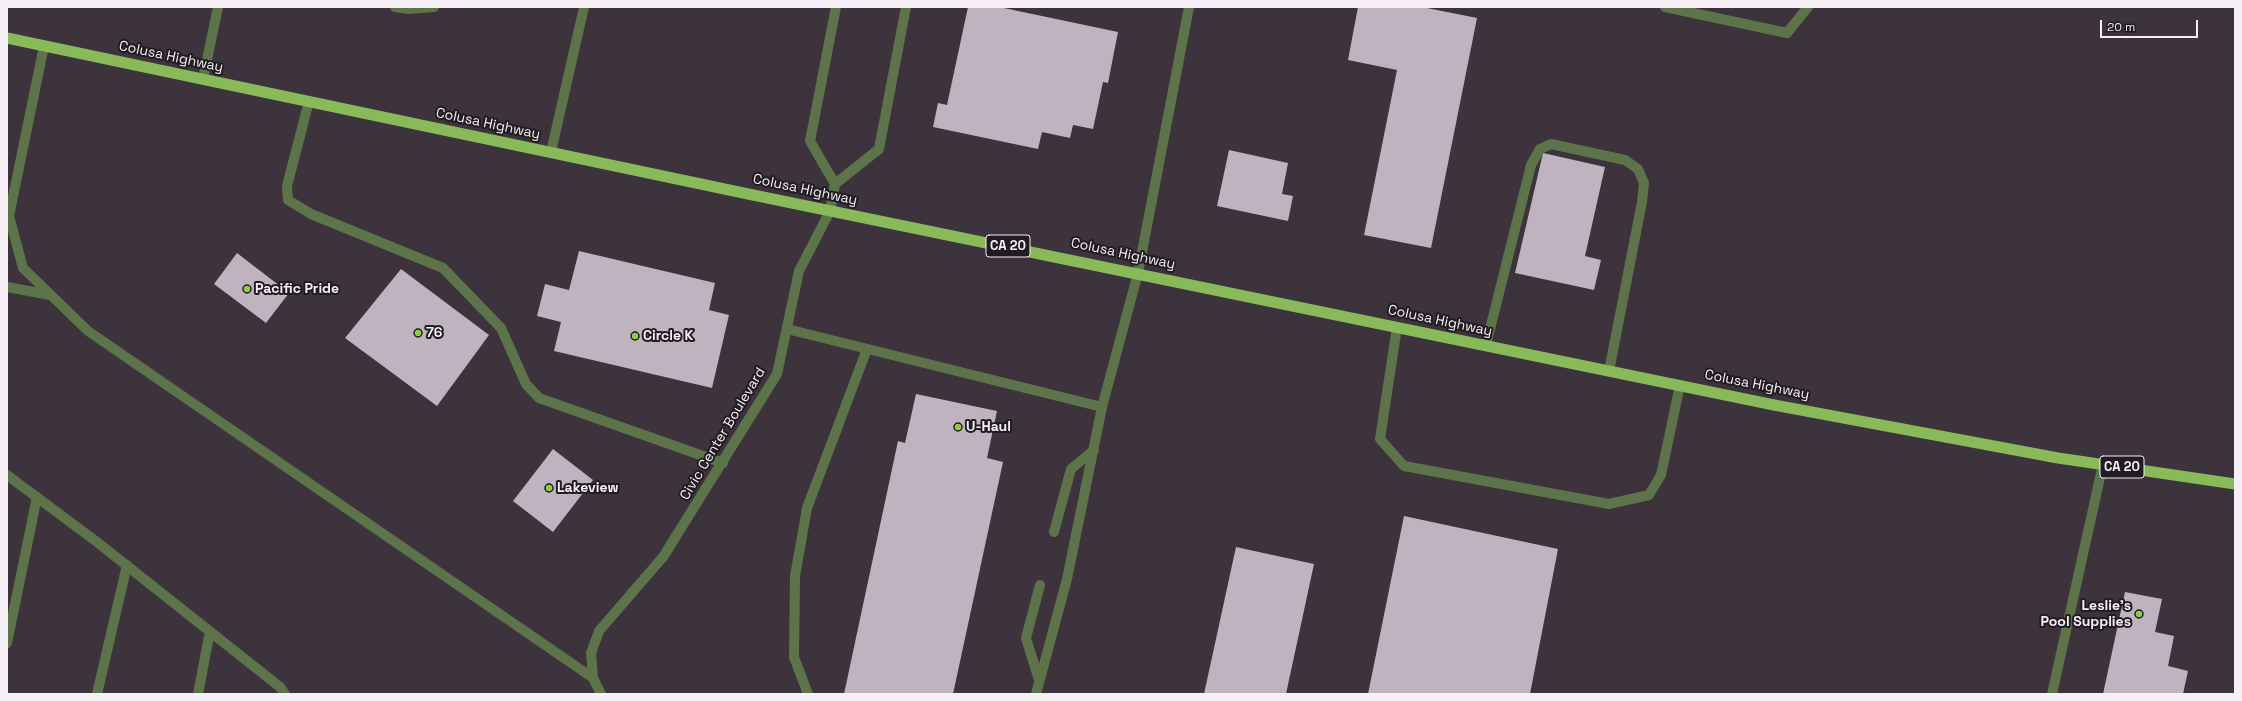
<!DOCTYPE html>
<html>
<head>
<meta charset="utf-8">
<style>
	body { margin:0 }
	#map { position:relative; width:2242px; height:701px; overflow:hidden; background:#3c333c; font-family:"Space Grotesk",sans-serif }
	canvas { display:block }
	.frame { position:absolute; inset:0; border:8px solid #f6eff6; pointer-events:none }
	.scale { position:absolute; left:2100px; top:20px; width:98px; height:18px; box-sizing:border-box; border:2px solid #f6eff6; border-top:0; padding-left:5px; font-size:12px; line-height:14px; white-space:nowrap; color:#f6eff6; -webkit-text-stroke:3px #201c21; paint-order:stroke }
</style>
</head>
<body>
<div id="map">
<canvas width="2242" height="701"></canvas>
<div class="frame"></div>
<div class="scale">20 m</div>
</div>
<script>
const ctx = document.querySelector('canvas').getContext('2d');
ctx.lineJoin = 'round';
function fillPath(path, color) { ctx.fillStyle = color; ctx.fill(path, 'evenodd'); }
const shape = rows => new Path2D(rows.map(r => 'M' + r).join(''));
function stroke(path, color, width, dash) { ctx.strokeStyle = color; ctx.lineWidth = width; ctx.lineCap = dash ? 'butt' : 'round'; ctx.setLineDash(dash || []); ctx.stroke(path); }
function drawText(font, color, halo, rows, align = 'center') {
  ctx.font = font + ' "Space Grotesk",sans-serif'; ctx.lineWidth = 4; ctx.setLineDash([]); ctx.textBaseline = 'middle'; ctx.strokeStyle = halo; ctx.fillStyle = color; for (const [text, x, y, turn = 0] of rows) {
    ctx.save(); ctx.translate(x, y); ctx.rotate((+turn || 0) * Math.PI / 180); ctx.textAlign = isNaN(turn) ? turn : align; if (halo) ctx.strokeText(text, 0, 0); ctx.fillText(text, 0, 0); ctx.restore();
  }
}
const building = shape([
	[968,7,999,7,1118,32,1108,83,1103,82,1093,129,1073,125,1070,138,1042,132,1038,149,933,127,938,103,947,105],
	[1358,7,1422,7,1477,18,1431,248,1364,235,1397,70,1348,60],
	[1229,150,1288,163,1282,194,1293,196,1288,221,1217,206],
	[1543,153,1605,167,1585,256,1601,260,1594,290,1515,273],
	[579,251,715,283,709,310,729,315,712,388,554,351,561,322,537,316,545,284,569,290],
	[237,253,289,293,266,323,214,284],
	[401,269,489,335,437,406,345,338],
	[916,394,997,411,987,458,1003,462,953,694,844,694,898,441,905,443],
	[553,449,593,480,553,532,513,501],
	[1404,516,1558,549,1530,694,1368,694],
	[1236,547,1314,564,1286,694,1204,694],
	[2125,592,2162,599,2155,632,2174,636,2168,666,2188,671,2183,694,2103,694]
]);
const service = shape([
	[395,7,409,9,434,7],
	[1665,7,1787,33,1808,7],
	[44,46,9,216,23,268,88,331,593,678],
	[203,79,218,7],
	[309,101,287,186,288,200,311,214,443,268,501,328,526,384,539,398,723,463],
	[551,152,584,7],
	[7,287,50,295],
	[1397,327,1380,439,1404,466,1609,504,1649,495,1661,475,1680,385],
	[787,329,1102,407],
	[1486,345,1531,165,1540,149,1551,144,1625,160,1638,169,1644,183,1642,202,1609,371],
	[7,475,97,542,280,687,285,694],
	[1054,532,1071,469,1094,450],
	[7,643,37,497],
	[1039,680,1026,638,1040,585],
	[97,694,127,565],
	[198,694,210,631],
	[601,694,593,678,591,653,599,631,663,557],
	[808,694,794,657,795,576,807,508,867,349],
	[1036,694,1067,579,1102,407,1138,273,1189,7],
	[2052,694,2103,464]
]);
const minor = shape([
	[835,184,810,141,836,7],
	[663,557,777,374,799,271,830,211,835,184,879,149,906,7]
]);
const trunk = shape([
	[7,38,753,195,1774,405,2058,458,2235,484]
]);
const markers = [
	[247,289,4,"#8bce46"],
	[418,333,4,"#8bce46"],
	[635,336,4,"#8bce46"],
	[958,427,4,"#8bce46"],
	[549,488,4,"#8bce46"],
	[2139,614,4,"#8bce46"]
];
const shields = [
	[1008,246,44],
	[2122,467,44]
];
const shieldNames = [
	["CA 20",1008,246],
	["CA 20",2122,467]
];
const streetNames = [
	["Colusa Highway",171,57,12],
	["Colusa Highway",488,124,12],
	["Colusa Highway",805,190,12],
	["Colusa Highway",1123,254,12],
	["Colusa Highway",1440,321,12],
	["Colusa Highway",1757,385,11],
	["Civic Center Boulevard",723,434,-59]
];
const poiNames = [
	["Pacific Pride",255,289],
	["76",426,333],
	["Circle K",643,336],
	["U-Haul",966,427],
	["Lakeview",557,488],
	["Leslie's",2131,606,"right"],
	["Pool Supplies",2131,622,"right"]
];
fillPath(building, '#bfb3bf');
stroke(service, '#5d744a', 10);
stroke(minor, '#5d744a', 10);
stroke(trunk, '#88ba5a', 11);
for (const [x, y, r, color] of markers) { const dot = new Path2D(); dot.arc(x, y, r, 0, 2 * Math.PI); ctx.fillStyle = color; ctx.fill(dot); stroke(dot, '#201c21', 1.5); }
for (const [x, y, w] of shields) { const box = new Path2D(); box.roundRect(x - w / 2, y - 11, w, 22, 3); ctx.fillStyle = '#201c21'; ctx.fill(box); stroke(box, '#f6eff6', 1); }
drawText('bold 13px', '#f6eff6', null, shieldNames);
drawText('14px', '#f6eff6', '#201c21', streetNames);
drawText('bold 14px', '#f6eff6', '#201c21', poiNames, 'left');
</script>
</body>
</html>
